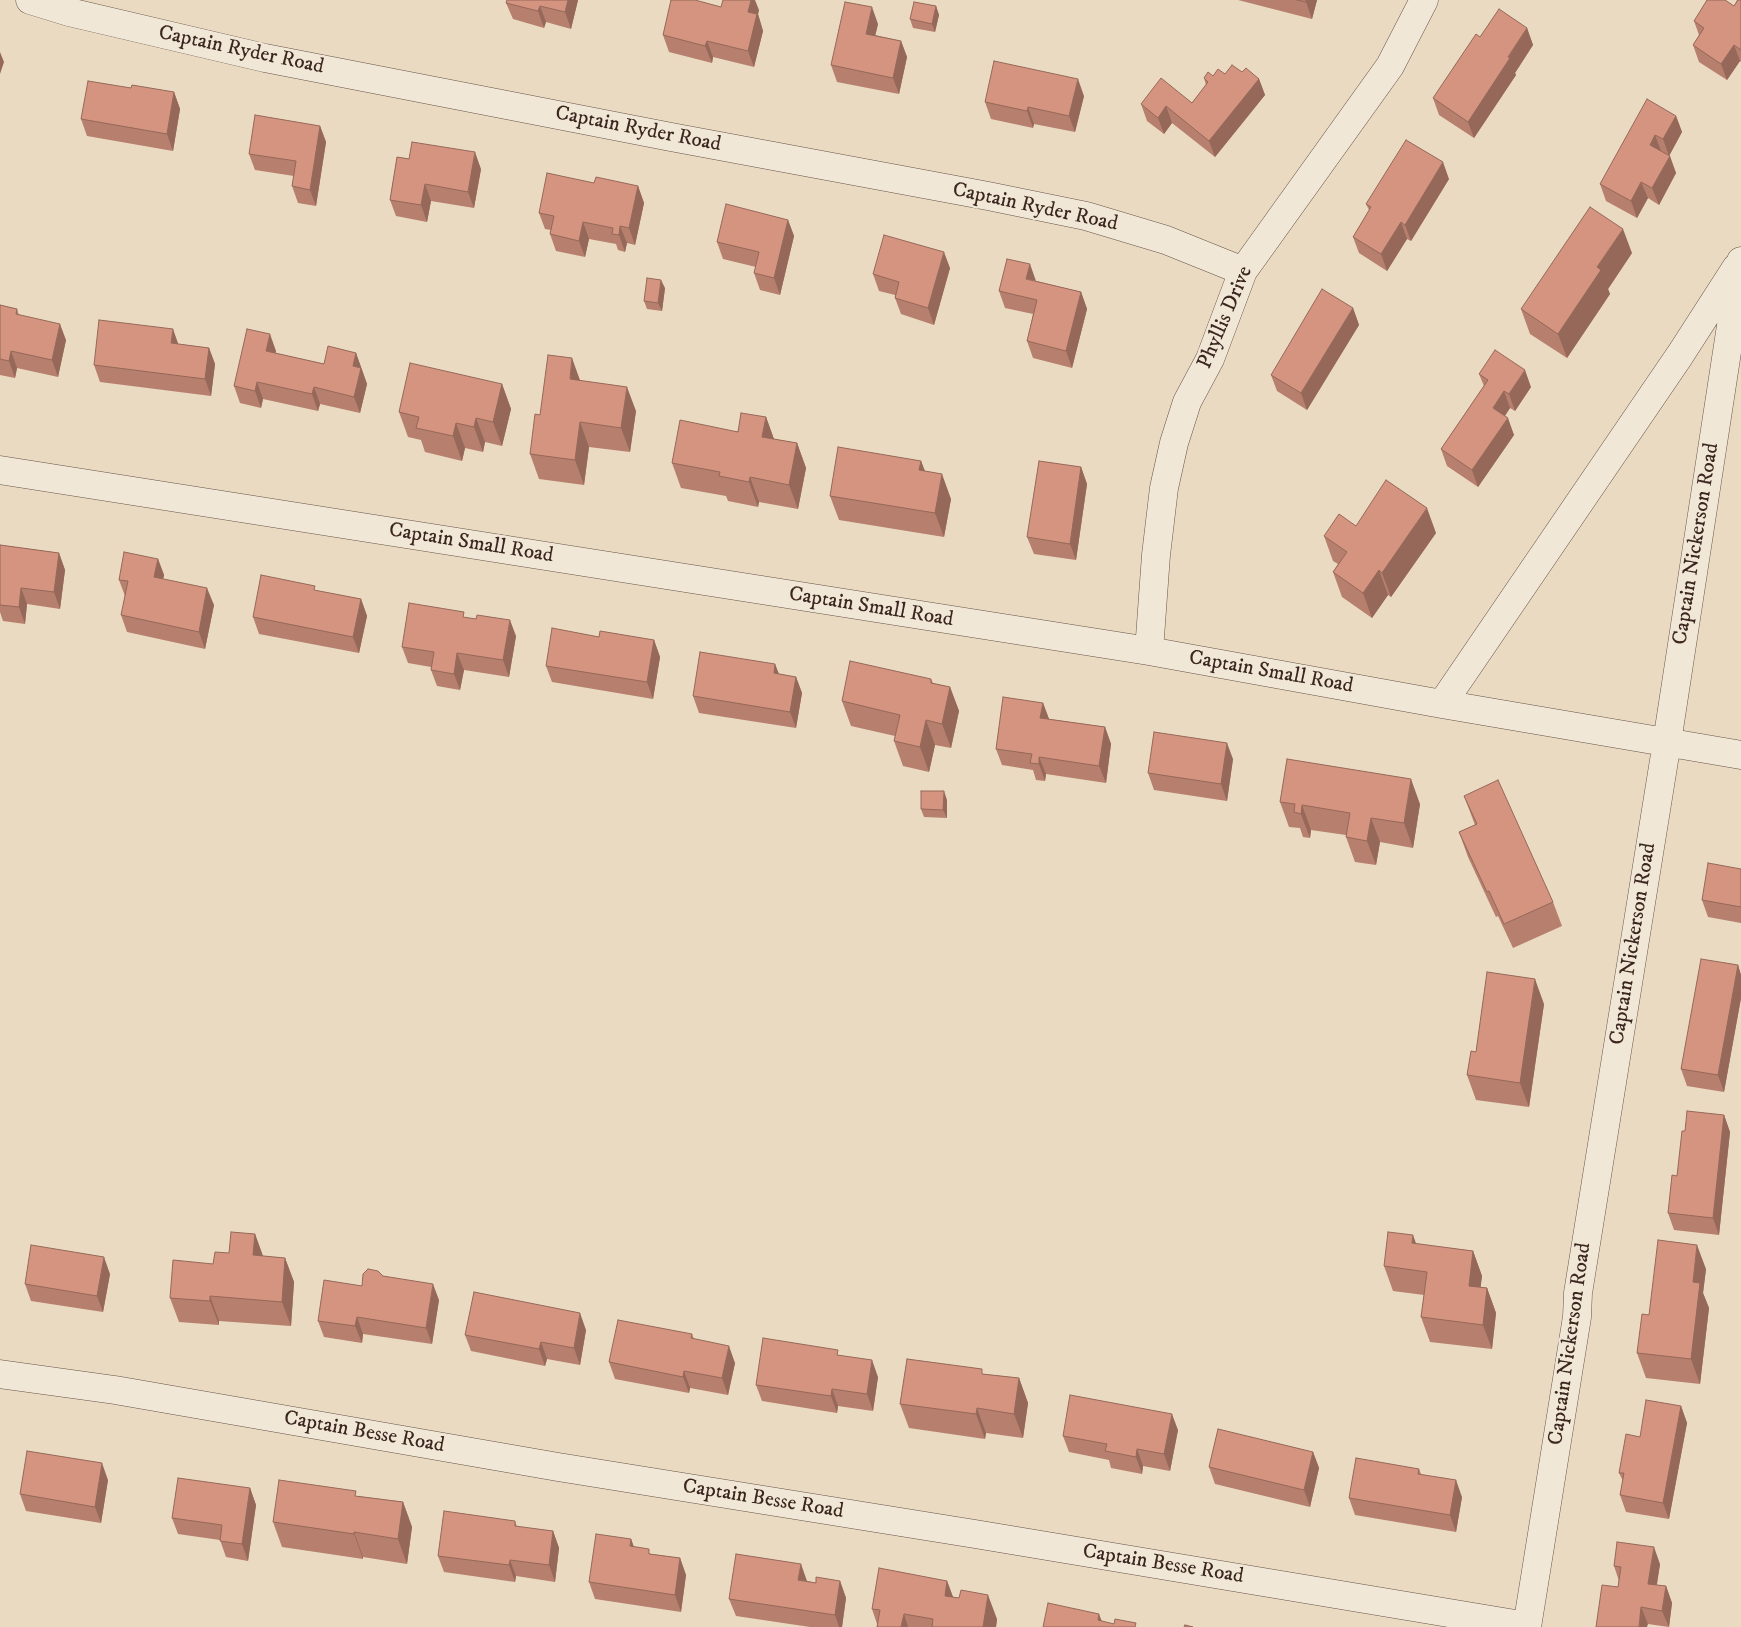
<!DOCTYPE html>
<html>
<head>
<meta charset="utf-8">
<style>
	body { margin:0 }
	canvas { display:block; background:#eadac1 }
</style>
</head>
<body>
<canvas width="1741" height="1627"></canvas>
<script>
const ctx = document.querySelector('canvas').getContext('2d');
ctx.lineJoin = 'round';
const shape = rows => new Path2D(rows.map(r => 'M' + r).join(''));
function stroke(path, color, width, dash) { ctx.strokeStyle = color; ctx.lineWidth = width; ctx.lineCap = dash ? 'butt' : 'round'; ctx.setLineDash(dash || []); ctx.stroke(path); }
function fillPath(path, color) { ctx.fillStyle = color; ctx.fill(path, 'evenodd'); }
function drawText(font, color, halo, rows, align = 'center') {
  ctx.font = font + ' "IM FELL DW Pica",serif'; ctx.lineWidth = 4.5; ctx.setLineDash([]); ctx.textBaseline = 'middle'; ctx.strokeStyle = halo; ctx.fillStyle = color; for (const [text, x, y, turn = 0] of rows) {
    ctx.save(); ctx.translate(x, y); ctx.rotate((+turn || 0) * Math.PI / 180); ctx.textAlign = isNaN(turn) ? turn : align; if (halo) ctx.strokeText(text, 0, 0); ctx.fillText(text, 0, 0); ctx.restore();
  }
}
const minor = shape([
	[30,0,69,12,265,58,671,137,988,196,1086,216,1166,240,1243,271],
	[0,470,1149,651,1442,704,1741,755],
	[1149,651,1156,555,1164,488,1174,443,1187,402,1210,359,1243,271,1390,66,1424,0],
	[1442,704,1680,355,1736,268],
	[0,1374,115,1390,558,1467,975,1534,1527,1626],
	[1527,1627,1577,1317,1578,1293,1667,742,1741,261]
]);
const wall = shape([
	[578,0,571,29,546,22,544,28,513,19,506,3],
	[1238,0,1317,0,1312,19],
	[1737,0,1741,0,1741,62,1740,61,1727,80,1699,62,1693,45,1699,35,1694,21,1734,6],
	[936,6,939,15,935,32,913,28,910,19],
	[721,7,759,10,758,14,763,31,754,67,713,57,712,63,669,52,663,35],
	[878,24,875,35,901,41,907,57,899,94,837,82,831,65],
	[1527,28,1533,45,1515,73,1516,75,1474,138,1439,115,1433,98,1480,37],
	[1242,72,1259,79,1265,95,1215,157,1172,123,1164,134,1147,121,1141,104,1192,103,1206,85,1204,78,1225,74],
	[131,88,174,92,180,109,173,151,87,136,81,119],
	[1084,96,1075,132,1034,124,1033,128,991,119,985,102],
	[1676,116,1682,132,1669,156,1676,173,1659,205,1648,198,1637,218,1606,201,1600,184],
	[320,126,326,142,316,206,298,203,292,186,294,176,255,170,249,154],
	[397,157,481,169,474,208,431,201,427,222,396,216,390,200],
	[1449,179,1411,241,1407,239,1387,271,1359,253,1353,237,1369,210,1366,204],
	[594,183,638,186,644,203,635,245,627,243,625,252,618,250,616,244,589,239,585,257,556,251,550,234,551,230,545,229,539,213],
	[788,220,794,236,780,295,760,290,754,273,756,267,723,259,717,242],
	[1632,253,1608,289,1610,294,1567,358,1530,334,1521,309],
	[950,268,934,325,901,314,895,298,895,295,879,291,873,274],
	[1036,281,1081,292,1087,309,1072,368,1033,358,1027,341,1033,314,1005,308,999,291],
	[665,288,662,311,647,309,644,301],
	[0,305,17,309,19,315,66,340,58,377,17,368,15,378,0,375],
	[1353,308,1359,325,1307,410,1277,391,1271,375],
	[178,344,209,348,215,364,211,396,100,382,94,365],
	[276,351,275,353,324,364,356,353,367,384,360,413,320,404,318,411,263,399,261,408,240,403,234,386],
	[1479,374,1531,387,1515,411,1510,408,1505,416,1514,435,1478,487,1447,466,1441,449,1484,386],
	[580,380,636,411,630,452,589,447,584,485,539,479,530,454,540,415],
	[502,384,511,409,502,446,485,442,483,452,465,448,462,461,425,452,421,440,408,437,399,412],
	[766,417,774,439,797,443,806,468,798,509,759,502,758,507,728,501,726,496,681,488,672,463],
	[921,461,925,471,951,499,944,537,839,520,830,496],
	[1081,467,1087,484,1076,560,1034,554,1027,537],
	[1356,526,1436,533,1391,597,1388,595,1372,618,1342,597,1333,572,1338,564,1333,561,1324,536],
	[0,545,59,553,65,570,60,609,27,604,25,624,3,621,0,612],
	[158,559,164,575,163,579,214,605,205,649,127,632,121,615,125,596,119,580],
	[317,591,361,599,367,616,359,653,259,634,253,617],
	[466,618,516,636,509,677,464,670,460,690,437,686,431,670,431,667,408,663,402,647],
	[599,637,654,640,660,657,653,699,552,682,546,666],
	[775,664,779,674,796,677,802,693,796,728,699,713,693,696],
	[931,679,933,683,950,687,959,711,951,748,935,745,929,772,903,766,894,741,895,736,851,726,842,701],
	[1043,703,1049,719,1105,727,1111,744,1106,783,1046,774,1045,781,1036,780,1033,770,1002,765,996,749],
	[1233,759,1227,801,1154,790,1148,773],
	[1464,796,1553,902,1562,926,1513,948,1498,916,1496,917,1468,857,1459,832,1475,825],
	[947,800,947,818,924,817,921,809],
	[1280,802,1420,804,1413,848,1380,842,1376,865,1355,862,1346,837,1346,835,1311,830,1310,838,1303,837,1300,828,1289,827],
	[1741,869,1741,923,1708,917,1702,900],
	[1738,965,1741,975,1741,998,1724,1092,1687,1086,1681,1069],
	[1544,1004,1529,1107,1476,1100,1467,1075],
	[1724,1115,1730,1132,1719,1235,1674,1230,1668,1213,1677,1176,1685,1131],
	[255,1234,263,1256,285,1258,294,1282,291,1326,219,1321,219,1325,179,1322,170,1298,213,1264,229,1253],
	[1416,1244,1473,1251,1482,1276,1480,1287,1487,1288,1496,1313,1492,1349,1430,1342,1421,1317,1424,1295,1393,1291,1384,1266],
	[1706,1269,1703,1293,1709,1308,1700,1384,1646,1378,1637,1353,1649,1315],
	[110,1274,103,1312,31,1301,25,1284],
	[383,1276,439,1300,432,1344,363,1334,362,1343,324,1337,318,1321,362,1286],
	[586,1330,580,1365,547,1359,545,1366,471,1351,465,1335],
	[692,1334,694,1339,735,1363,728,1395,690,1388,689,1393,615,1379,609,1362],
	[840,1356,878,1377,873,1411,838,1406,837,1413,762,1401,756,1385],
	[984,1374,1019,1378,1028,1403,1023,1438,986,1433,985,1439,909,1428,900,1404],
	[1681,1406,1687,1423,1669,1519,1626,1512,1620,1495,1623,1481,1619,1473],
	[1178,1430,1170,1471,1143,1466,1142,1474,1111,1468,1109,1460,1069,1452,1063,1436],
	[1313,1452,1319,1468,1310,1507,1215,1484,1209,1467],
	[1419,1469,1421,1474,1462,1497,1456,1532,1355,1515,1349,1498],
	[108,1480,101,1523,26,1511,20,1494],
	[250,1488,256,1505,248,1561,226,1557,220,1540,178,1534,172,1518],
	[358,1496,403,1502,412,1527,407,1564,363,1557,363,1559,282,1547,273,1522],
	[515,1521,517,1527,553,1531,559,1548,555,1582,516,1576,515,1582,444,1572,438,1556],
	[631,1539,634,1547,651,1554,680,1558,686,1575,681,1612,595,1599,589,1582],
	[1660,1564,1657,1585,1666,1586,1672,1603,1669,1627,1648,1624,1618,1587,1619,1581,1614,1566],
	[807,1581,816,1583,840,1581,846,1598,842,1627,810,1627,736,1616,729,1599],
	[947,1581,953,1597,997,1619,996,1627,877,1627,877,1624,872,1609]
]);
const shadedWall = shape([
	[568,0,578,0,571,29,565,12],
	[751,0,755,0,759,10,758,14,763,31,754,67,748,51,748,12],
	[1306,0,1317,0,1312,19,1306,2],
	[540,6,546,22,544,28,538,11],
	[936,6,939,15,935,32,932,24],
	[872,7,878,24,872,50,866,34],
	[1527,28,1533,45,1515,73,1516,75,1474,138,1468,122],
	[707,41,713,57,712,63,705,46],
	[901,41,907,57,899,94,893,78],
	[1734,45,1740,61,1727,80,1721,64],
	[0,52,4,62,0,74],
	[1078,79,1084,96,1075,132,1069,116],
	[1259,79,1265,95,1215,157,1209,141],
	[174,92,180,109,173,151,167,134],
	[1166,106,1172,123,1164,134,1158,118],
	[1028,107,1034,124,1033,128,1027,111],
	[1676,116,1682,132,1669,156,1663,139],
	[320,126,326,142,316,206,310,190],
	[1655,135,1661,151,1650,145],
	[475,152,481,169,474,208,468,192],
	[1670,156,1676,173,1659,205,1652,188],
	[1443,162,1449,179,1411,241,1405,225],
	[1641,182,1648,198,1637,218,1631,201],
	[425,184,431,201,427,222,421,205],
	[638,186,644,203,635,245,629,228],
	[788,220,794,236,780,295,774,278],
	[583,222,589,239,585,257,579,241],
	[1401,222,1407,239,1387,271,1381,254],
	[620,226,627,243,625,252,619,235],
	[1623,229,1632,253,1608,289,1610,294,1567,358,1558,334,1597,267],
	[944,252,950,268,934,325,928,308],
	[1030,264,1036,281,1026,279],
	[661,280,665,288,662,311,658,303],
	[1081,292,1087,309,1072,368,1066,351],
	[1353,308,1359,325,1307,410,1301,393],
	[60,324,66,340,58,377,52,360],
	[173,329,179,346,171,343],
	[270,334,276,351,272,368,266,351],
	[209,348,215,364,211,396,205,379],
	[11,351,17,368,15,378,9,361],
	[356,353,367,384,360,413,354,397,353,366],
	[572,358,581,383,570,379],
	[1525,370,1531,387,1515,411,1509,394],
	[257,382,263,399,261,408,255,391],
	[502,384,511,409,502,446,493,422],
	[314,387,320,404,318,411,312,394],
	[627,387,636,411,630,452,621,428],
	[1504,391,1510,408,1499,424,1493,408],
	[766,417,775,442,762,437],
	[476,418,485,442,483,452,474,427],
	[1508,418,1514,435,1478,487,1472,470],
	[580,422,589,447,584,485,575,460],
	[456,423,465,448,462,461,453,436],
	[797,443,806,468,798,509,789,485],
	[921,461,930,485,919,470],
	[1081,467,1087,484,1076,560,1070,544],
	[942,474,951,499,944,537,935,513],
	[750,477,759,502,758,507,749,482],
	[1427,508,1436,533,1391,597,1382,573],
	[59,553,65,570,60,609,54,592],
	[158,559,164,575,160,594,154,577],
	[1379,570,1388,595,1372,618,1363,593],
	[21,588,27,604,25,624,19,607],
	[207,588,214,605,205,649,199,632],
	[361,599,367,616,359,653,353,637],
	[510,620,516,636,509,677,503,660],
	[654,640,660,657,653,699,647,682],
	[457,653,464,670,460,690,454,674],
	[775,664,781,680,774,673],
	[796,677,802,693,796,728,790,712],
	[950,687,959,711,951,748,942,724],
	[1043,703,1049,719,1040,718],
	[926,720,935,745,929,772,920,747],
	[1105,727,1111,744,1106,783,1099,766],
	[1227,743,1233,759,1227,801,1221,784],
	[1039,757,1046,774,1045,781,1039,764],
	[1411,779,1420,804,1413,848,1404,823],
	[944,791,947,800,947,818,943,810],
	[1302,805,1311,830,1310,838,1301,814],
	[1371,818,1380,842,1376,865,1367,841],
	[1738,965,1741,975,1741,998,1724,1092,1718,1075],
	[1535,979,1544,1004,1529,1107,1520,1083],
	[1724,1115,1730,1132,1719,1235,1713,1218],
	[255,1234,264,1259,253,1255],
	[1413,1235,1422,1260,1412,1243],
	[1697,1245,1706,1269,1703,1293,1709,1308,1700,1384,1691,1359,1693,1282],
	[1473,1251,1482,1276,1478,1310,1469,1286],
	[104,1257,110,1274,103,1312,97,1296],
	[285,1258,294,1282,291,1326,282,1302],
	[433,1284,439,1300,432,1344,426,1328],
	[1487,1288,1496,1313,1492,1349,1483,1325],
	[210,1296,219,1321,219,1325,210,1301],
	[580,1313,586,1330,580,1365,574,1348],
	[357,1317,363,1334,362,1343,355,1326],
	[541,1342,547,1359,545,1366,539,1349],
	[729,1346,735,1363,728,1395,722,1378],
	[872,1360,878,1377,873,1411,867,1394],
	[684,1371,690,1388,689,1393,683,1377],
	[1019,1378,1028,1403,1023,1438,1014,1414],
	[832,1389,838,1406,837,1413,831,1396],
	[1681,1406,1687,1423,1669,1519,1663,1503],
	[977,1408,986,1433,985,1439,976,1414],
	[1172,1414,1178,1430,1170,1471,1164,1454],
	[1137,1449,1143,1466,1142,1474,1136,1457],
	[1313,1452,1319,1468,1310,1507,1304,1490],
	[102,1463,108,1480,101,1523,95,1507],
	[1456,1480,1462,1497,1456,1532,1450,1515],
	[250,1488,256,1505,248,1561,242,1544],
	[403,1502,412,1527,407,1564,398,1539],
	[553,1531,559,1548,555,1582,549,1565],
	[354,1532,363,1557,363,1559,354,1534],
	[631,1539,637,1556,630,1546],
	[1654,1547,1660,1564,1654,1600,1648,1584],
	[680,1558,686,1575,681,1612,675,1595],
	[510,1560,516,1576,515,1582,509,1565],
	[801,1564,807,1581,804,1597,798,1580],
	[840,1581,846,1598,842,1627,839,1627,835,1615],
	[947,1581,956,1605,945,1596],
	[1666,1586,1672,1603,1669,1627,1662,1611],
	[988,1595,997,1619,996,1627,983,1627],
	[1641,1607,1648,1624,1647,1627,1639,1627],
	[904,1614,908,1627,901,1627],
	[1099,1614,1104,1627,1098,1620]
]);
const building = shape([
	[507,0,568,0,565,12,540,6,538,11,506,3,507,0],
	[671,0,695,0,721,7,723,0,751,0,748,12,757,14,748,51,707,41,705,46,663,35,671,0],
	[1297,0,1306,0,1306,2,1297,0],
	[1707,0,1725,0,1734,6,1738,0,1741,0,1741,50,1734,45,1721,64,1693,45,1704,28,1694,21,1707,0],
	[845,2,872,7,866,34,901,41,893,78,831,65,845,2],
	[914,2,936,6,932,24,910,19,914,2],
	[1499,9,1527,28,1508,57,1510,58,1468,122,1433,98,1476,34,1480,37,1499,9],
	[994,61,1078,79,1069,116,1028,107,1027,111,985,102,994,61],
	[1232,65,1242,72,1246,68,1259,79,1209,141,1166,106,1158,118,1141,104,1161,78,1192,103,1208,82,1204,78,1208,72,1213,76,1218,69,1225,74,1232,65],
	[88,81,131,88,132,85,174,92,167,134,81,119,88,81],
	[1647,99,1676,116,1663,139,1655,135,1650,145,1670,156,1652,188,1641,182,1631,201,1600,184,1647,99],
	[255,115,320,126,310,190,292,186,296,161,249,154,255,115],
	[1406,140,1443,162,1405,225,1401,222,1381,254,1353,237,1371,207,1366,204,1406,140],
	[412,142,475,152,468,192,425,184,421,205,390,200,397,157,409,159,412,142],
	[547,173,594,183,596,177,638,186,629,228,620,226,619,235,612,234,613,228,583,222,579,241,550,234,554,216,539,213,547,173],
	[726,204,788,220,774,278,754,273,759,252,717,242,726,204],
	[1590,207,1623,229,1597,267,1601,270,1558,334,1521,309,1590,207],
	[884,235,944,252,928,308,895,298,899,282,873,274,884,235],
	[1007,259,1030,264,1026,279,1081,292,1066,351,1027,341,1037,300,999,291,1007,259],
	[647,278,661,280,658,303,644,301,647,278],
	[1322,289,1353,308,1301,393,1271,375,1322,289],
	[0,305,17,309,16,314,60,324,52,360,11,351,9,361,0,359,0,305],
	[99,320,173,329,171,343,209,348,205,379,94,365,99,320],
	[247,329,270,334,266,351,324,364,328,346,356,353,353,366,361,368,354,397,314,387,312,394,257,382,255,391,234,386,247,329],
	[1495,350,1525,370,1509,394,1504,391,1493,408,1508,418,1472,470,1441,449,1488,380,1479,374,1495,350],
	[548,355,572,358,570,379,627,387,621,428,580,422,575,460,530,454,535,414,540,415,548,355],
	[410,363,502,384,493,422,476,418,474,427,456,423,453,436,416,428,419,417,399,412,410,363],
	[741,413,766,417,762,437,797,443,789,485,750,477,749,482,719,476,720,472,672,463,680,420,738,432,741,413],
	[838,447,921,461,919,470,942,474,935,513,830,496,838,447],
	[1039,461,1081,467,1070,544,1027,537,1039,461],
	[1386,480,1427,508,1382,573,1379,570,1363,593,1333,572,1347,552,1324,536,1339,514,1356,526,1386,480],
	[0,545,59,553,54,592,21,588,19,607,0,605,0,545],
	[124,552,158,559,154,577,207,588,199,632,121,615,128,581,119,580,124,552],
	[261,575,315,586,314,590,361,599,353,637,253,617,261,575],
	[409,603,464,612,463,617,476,619,477,615,510,620,503,660,457,653,454,674,431,670,434,652,402,647,409,603],
	[552,628,599,637,600,631,654,640,647,682,546,666,552,628],
	[700,652,775,664,774,673,796,677,790,712,693,696,700,652],
	[850,661,931,679,931,683,950,687,942,724,926,720,920,747,894,741,900,715,842,701,850,661],
	[1003,697,1043,703,1040,718,1105,727,1099,766,1039,757,1039,764,1030,763,1032,754,996,749,1003,697],
	[1154,732,1227,743,1221,784,1148,773,1154,732],
	[1287,759,1411,779,1404,823,1371,818,1367,841,1346,837,1350,813,1302,805,1301,814,1294,812,1295,804,1280,802,1287,759],
	[1498,780,1553,902,1504,924,1489,891,1487,892,1459,832,1477,824,1464,796,1498,780],
	[921,791,944,791,943,810,921,809,921,791],
	[1708,863,1741,869,1741,907,1702,900,1708,863],
	[1701,959,1738,965,1718,1075,1681,1069,1701,959],
	[1487,972,1535,979,1520,1083,1467,1075,1471,1051,1476,1052,1487,972],
	[1687,1111,1724,1115,1713,1218,1668,1213,1672,1175,1677,1176,1682,1131,1685,1131,1687,1111],
	[231,1232,255,1234,253,1255,285,1258,282,1302,210,1296,210,1301,170,1298,173,1260,213,1264,215,1252,229,1253,231,1232],
	[1388,1232,1413,1235,1412,1243,1473,1251,1469,1286,1487,1288,1483,1325,1421,1317,1427,1272,1384,1266,1388,1232],
	[1658,1240,1697,1245,1693,1282,1700,1283,1691,1359,1637,1353,1642,1314,1649,1315,1658,1240],
	[31,1245,104,1257,97,1296,25,1284,31,1245],
	[368,1269,378,1271,383,1276,433,1284,426,1328,357,1317,355,1326,318,1321,324,1280,362,1286,363,1274,368,1269],
	[474,1292,580,1313,574,1348,541,1342,539,1349,465,1335,474,1292],
	[618,1320,692,1334,691,1338,729,1346,722,1378,684,1371,683,1377,609,1362,618,1320],
	[763,1338,838,1350,837,1355,872,1360,867,1394,832,1389,831,1396,756,1385,763,1338],
	[907,1359,982,1369,982,1374,1019,1378,1014,1414,977,1408,976,1414,900,1404,907,1359],
	[1070,1395,1172,1414,1164,1454,1137,1449,1136,1457,1105,1451,1107,1444,1063,1436,1070,1395],
	[1646,1400,1681,1406,1663,1503,1620,1495,1624,1473,1619,1473,1626,1434,1640,1437,1646,1400],
	[1218,1429,1313,1452,1304,1490,1209,1467,1218,1429],
	[27,1451,102,1463,95,1507,20,1494,27,1451],
	[1356,1458,1419,1469,1418,1474,1456,1480,1450,1515,1349,1498,1356,1458],
	[178,1478,250,1488,242,1544,220,1541,222,1525,172,1518,178,1478],
	[279,1480,356,1491,355,1496,403,1502,398,1539,354,1532,354,1534,273,1522,279,1480],
	[444,1511,515,1521,515,1526,553,1531,549,1565,510,1560,509,1565,438,1556,444,1511],
	[596,1534,631,1539,630,1546,649,1549,649,1554,680,1558,675,1595,589,1582,596,1534],
	[1617,1542,1654,1547,1648,1584,1666,1586,1662,1611,1641,1607,1639,1627,1596,1627,1602,1585,1618,1587,1621,1567,1614,1566,1617,1542],
	[736,1554,801,1564,798,1580,816,1583,816,1577,840,1581,835,1615,729,1599,736,1554],
	[879,1568,947,1581,945,1596,959,1598,961,1590,988,1595,983,1627,932,1627,933,1619,904,1614,901,1627,877,1627,880,1610,872,1609,879,1568],
	[1048,1603,1099,1614,1098,1620,1114,1624,1115,1619,1136,1623,1135,1627,1043,1627,1048,1603],
	[1185,1625,1193,1627,1184,1627,1185,1625]
]);
const streetNames = [
	["Captain Ryder Road",241,51,12],
	["Captain Ryder Road",638,130,11],
	["Captain Ryder Road",1035,208,12],
	["Phyllis Drive",1226,318,-67],
	["Captain Small Road",471,544,9],
	["Captain Nickerson Road",1697,544,-81],
	["Captain Small Road",871,608,9],
	["Captain Small Road",1271,673,10],
	["Captain Nickerson Road",1634,944,-81],
	["Captain Nickerson Road",1571,1344,-82],
	["Captain Besse Road",364,1433,10],
	["Captain Besse Road",763,1500,9],
	["Captain Besse Road",1163,1565,9]
];
stroke(minor, '#675448', 29);
stroke(minor, '#f1e7d7', 28);
fillPath(wall, '#b77f6d');
fillPath(shadedWall, '#956859');
fillPath(building, '#d5947f');
stroke(building, '#956859', 1);
drawText('21px', '#3b271f', '#f1e7d7', streetNames);
</script>
</body>
</html>
